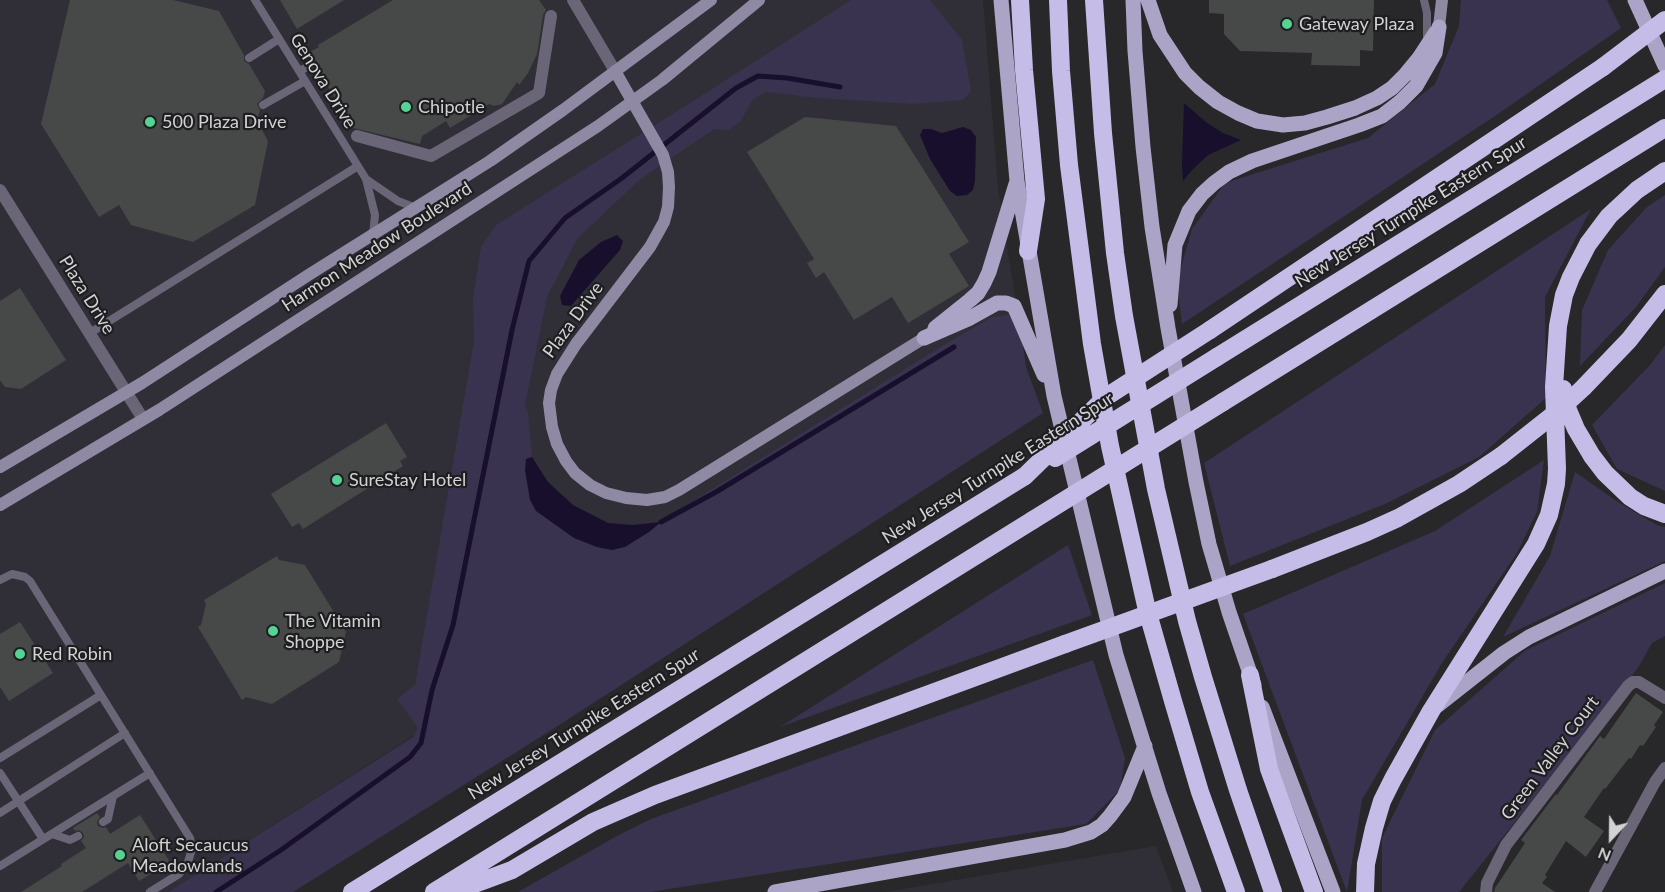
<!DOCTYPE html>
<html>
<head>
<meta charset="utf-8">
<style>
	body { margin:0 }
	#map { position:relative; width:1665px; height:892px; overflow:hidden; background:#28272a; font-family:Lato,sans-serif }
	canvas { display:block }
	.north { position:absolute; left:1581px; top:808px; width:60px; height:60px; -webkit-text-stroke:4px #1e1e21; paint-order:stroke; rotate:202deg; font-size:16px; font-weight:700; line-height:24px; text-align:center; color:#d2d2d4 }
	.north::after { content:''; display:block; margin:auto; width:21px; height:27px; background:#d2d2d4; clip-path:polygon(50% 0,100% 100%,50% 72%,0 100%) }
</style>
</head>
<body>
<div id="map">
<canvas width="1665" height="892"></canvas>
<div class="north">N</div>
</div>
<script>
const ctx = document.querySelector('canvas').getContext('2d');
ctx.lineJoin = 'round';
function fillPath(path, color) { ctx.fillStyle = color; ctx.fill(path, 'evenodd'); }
const shape = rows => new Path2D(rows.map(r => 'M' + r).join(''));
function stroke(path, color, width, dash) { ctx.strokeStyle = color; ctx.lineWidth = width; ctx.lineCap = dash ? 'butt' : 'round'; ctx.setLineDash(dash || []); ctx.stroke(path); }
function drawText(font, color, halo, rows, align = 'center') {
  ctx.font = font + ' Lato,sans-serif'; ctx.lineWidth = 4.5; ctx.setLineDash([]); ctx.textBaseline = 'middle'; ctx.strokeStyle = halo; ctx.fillStyle = color; for (const [text, x, y, turn = 0] of rows) {
    ctx.save(); ctx.translate(x, y); ctx.rotate((+turn || 0) * Math.PI / 180); ctx.textAlign = isNaN(turn) ? turn : align; if (halo) ctx.strokeText(text, 0, 0); ctx.fillText(text, 0, 0); ctx.restore();
  }
}
const built = shape([
	[0,0,983,0,998,188,1026,367,413,736,168,892,0,892],
	[1156,846,1173,892,885,892]
]);
const green = shape([
	[851,0,930,0,962,40,971,91,963,100,913,104,818,98,767,92,753,99,740,122,728,130,714,129,639,180,577,239,547,297,525,405,528,413,532,457,526,459,574,538,597,547,612,550,649,532,664,519,939,348,992,317,1009,315,1022,338,1026,367,1043,413,553,729,293,892,168,892,413,737,418,728,397,699,415,685,474,341,473,299,481,247,496,225,687,105],
	[1461,0,1607,0,1621,28,1501,112,1182,324,1177,281,1192,229,1225,183,1368,138,1435,84,1459,26],
	[1665,195,1665,267,1636,307,1580,366,1582,310,1608,250,1647,207],
	[1591,209,1545,297,1546,398,1479,457,1385,504,1230,566,1204,463],
	[1665,345,1665,491,1617,469,1592,425,1650,365],
	[1544,460,1537,512,1517,553,1442,663,1362,800,1347,892,1243,614,1435,531],
	[1575,472,1618,502,1657,525,1665,527,1665,561,1503,637,1550,556],
	[1068,545,1092,615,780,727],
	[1665,583,1665,636,1652,643,1638,668,1459,892,1382,892,1382,838,1435,730,1526,650],
	[1093,660,1125,758,1120,790,1086,824,650,892,518,892,615,837,651,819]
]);
const water = shape([
	[1184,103,1207,123,1223,133,1241,140,1208,155,1192,170,1183,181,1182,165],
	[963,127,971,130,976,137,975,180,973,190,967,195,957,196,950,191,930,159,920,135,923,129,931,129,942,133],
	[617,235,623,241,620,250,571,306,562,305,560,296,579,260,601,242],
	[532,457,548,482,573,505,608,523,633,525,661,522,649,532,625,547,612,550,597,547,574,538,536,511,530,500,525,470,526,459]
]);
const stream = shape([
	[661,522,716,492,954,347],
	[216,892,281,850,410,757,421,743,432,690,453,625,512,330,529,261,565,218,622,178,736,88,758,76,787,78,840,87]
]);
const building = shape([
	[70,0,173,0,219,11,244,55,244,61,249,64,265,91,263,98,257,104,260,110,257,121,268,141,255,205,193,242,131,225,119,205,99,217,41,124],
	[280,0,344,0,297,29],
	[393,0,539,0,546,10,543,15,537,54,528,73,519,85,517,82,502,104,494,106,489,104,450,128,446,121,422,136,420,144,353,128,317,68,317,61,311,58,308,53,319,47,318,45],
	[1209,0,1374,0,1373,51,1360,50,1360,66,1311,65,1312,53,1240,51,1224,34,1224,14,1209,13],
	[805,117,896,126,969,242,949,254,969,286,908,323,892,297,854,320,824,272,816,278,807,263,814,259,747,152],
	[20,288,66,360,21,389,5,387,0,380,0,301],
	[386,423,407,457,400,461,403,466,303,529,299,523,292,527,271,494],
	[277,556,279,560,305,565,346,632,339,662,272,704,246,697,242,700,198,627,201,625,206,604,204,600],
	[20,622,53,673,9,701,0,687,0,634],
	[1636,693,1663,712,1654,725,1656,727,1643,746,1640,745,1631,759,1629,758,1605,789,1604,788,1584,817,1604,831,1586,857,1566,841,1545,875,1547,877,1542,883,1555,892,1494,892,1495,888,1525,843,1521,840,1556,794,1557,795,1600,736,1604,739],
	[97,813,100,817,97,822,98,826,103,828,106,827,110,834,140,815,170,862,139,881,128,863,82,892,21,892,62,866,61,864,86,848,81,841,84,837,83,833,79,830,75,831,73,828]
]);
const lane = shape([
	[255,0,366,179,375,215,373,235],
	[1424,0,1427,13,1427,40],
	[249,58,279,39],
	[300,71,312,64],
	[263,105,305,81],
	[366,179,398,201,416,208],
	[90,333,358,166],
	[0,580,12,574,25,577,30,581,190,838,192,849,188,862,184,868,179,874,150,892],
	[0,758,101,695],
	[0,773,43,839],
	[0,813,125,733],
	[103,822,108,819,113,796],
	[52,834,70,840,78,836],
	[0,866,150,773]
]);
const street = shape([
	[573,0,615,71],
	[357,136,431,156,539,93,551,16],
	[0,190,143,419],
	[1486,892,1487,883,1506,845,1628,686,1633,682,1639,682,1665,698],
	[1595,892,1655,782,1665,768]
]);
const secondary = shape([
	[1439,27,1442,0],
	[615,71,663,155,668,172,669,187,668,207,664,222,650,247,576,344,557,374,551,390,549,403,552,427,557,444,566,461,575,473,590,485,606,493,626,498,647,500,665,497,679,490,924,338],
	[0,467,142,383,310,274,490,161,563,110,711,0],
	[0,505,159,410,598,126,662,80,759,0]
]);
const primary = shape([
	[1001,0,1017,181,1054,396,1116,655,1159,793,1194,892],
	[1133,0,1135,51,1143,147,1152,227,1168,328,1196,482,1209,544,1229,612,1254,685],
	[1148,0,1160,35,1185,73,1199,87,1218,102,1238,113,1257,121,1283,125,1305,123,1327,117,1355,108,1377,98,1392,88,1405,75,1419,58,1436,32],
	[1635,0,1665,66],
	[1170,305,1175,245,1189,211,1202,194,1214,183,1229,172,1252,161,1359,125,1382,116,1400,102,1416,86,1435,53,1439,27],
	[935,328,970,300,978,293,984,283,989,272,1016,184],
	[924,338,970,318,997,303,1006,303,1014,306,1044,375],
	[1438,705,1504,653,1529,637,1665,571],
	[1262,707,1333,892],
	[775,892,1065,840,1091,832,1102,825,1110,816,1124,797,1145,746]
]);
const highway = shape([
	[1020,0,1024,70,1036,199,1028,251],
	[1058,0,1061,71,1069,165,1092,344,1110,446,1147,610,1173,701,1200,792,1236,892],
	[1094,0,1103,133,1115,253,1124,316,1156,489,1187,621,1203,677,1238,790,1273,892],
	[1210,330,1603,67],
	[1217,357,1665,79],
	[1563,389,1568,410,1576,429,1592,456,1605,473,1630,497,1644,506,1665,514],
	[1223,402,1665,128],
	[1272,569,1367,532,1398,518,1459,484,1501,456],
	[1250,675,1269,769,1314,892],
	[352,892,1025,476],
	[434,892,1033,520],
	[453,892,512,870,593,822,655,795,1065,644],
	[1365,892,1366,864,1374,828,1382,801,1393,779,1431,711,1536,544,1549,515,1556,484,1557,469,1554,387,1558,326,1564,295,1571,277,1588,244,1609,216,1637,190,1665,171]
]);
const highwayBridge = shape([
	[1603,67,1665,20],
	[1501,456,1558,411,1583,388,1629,340,1665,294],
	[1055,458,1217,357],
	[1025,476,1106,397,1210,330],
	[1033,520,1223,402],
	[1065,644,1272,569]
]);
const markers = [
	[1287,24,6,"#54d395"],
	[406,107,6,"#54d395"],
	[150,122,6,"#54d395"],
	[337,480,6,"#54d395"],
	[273,631,6,"#54d395"],
	[20,654,6,"#54d395"],
	[120,855,6,"#54d395"]
];
const poiNames = [
	["Gateway Plaza",1299,24],
	["Chipotle",418,107],
	["500 Plaza Drive",162,122],
	["SureStay Hotel",349,480],
	["The Vitamin",285,621],
	["Shoppe",285,642],
	["Red Robin",32,654],
	["Aloft Secaucus",132,845],
	["Meadowlands",132,866]
];
const streetNames = [
	["Genova Drive",323,81,58],
	["New Jersey Turnpike Eastern Spur",1411,212,-32],
	["Harmon Meadow Boulevard",377,247,-33],
	["Plaza Drive",87,295,58],
	["Plaza Drive",573,320,-54],
	["New Jersey Turnpike Eastern Spur",998,468,-32],
	["New Jersey Turnpike Eastern Spur",584,724,-32],
	["Green Valley Court",1550,758,-53]
];
fillPath(built, '#302f37');
fillPath(green, '#39334f');
fillPath(water, '#180f2d');
stroke(stream, '#180f2d', 5);
fillPath(building, '#464947');
stroke(lane, '#6a6677', 8);
stroke(street, '#6a6677', 12);
stroke(secondary, '#8f89a4', 12);
stroke(primary, '#aba4c7', 15);
stroke(highway, '#c5bde7', 18);
stroke(highwayBridge, '#c5bde7', 18);
for (const [x, y, r, color] of markers) { const dot = new Path2D(); dot.arc(x, y, r, 0, 2 * Math.PI); ctx.fillStyle = color; ctx.fill(dot); stroke(dot, '#1e1e21', 2); }
drawText('18px', '#d2d2d4', '#1e1e21', poiNames, 'left');
drawText('18px', '#d2d2d4', '#1e1e21', streetNames);
</script>
</body>
</html>
